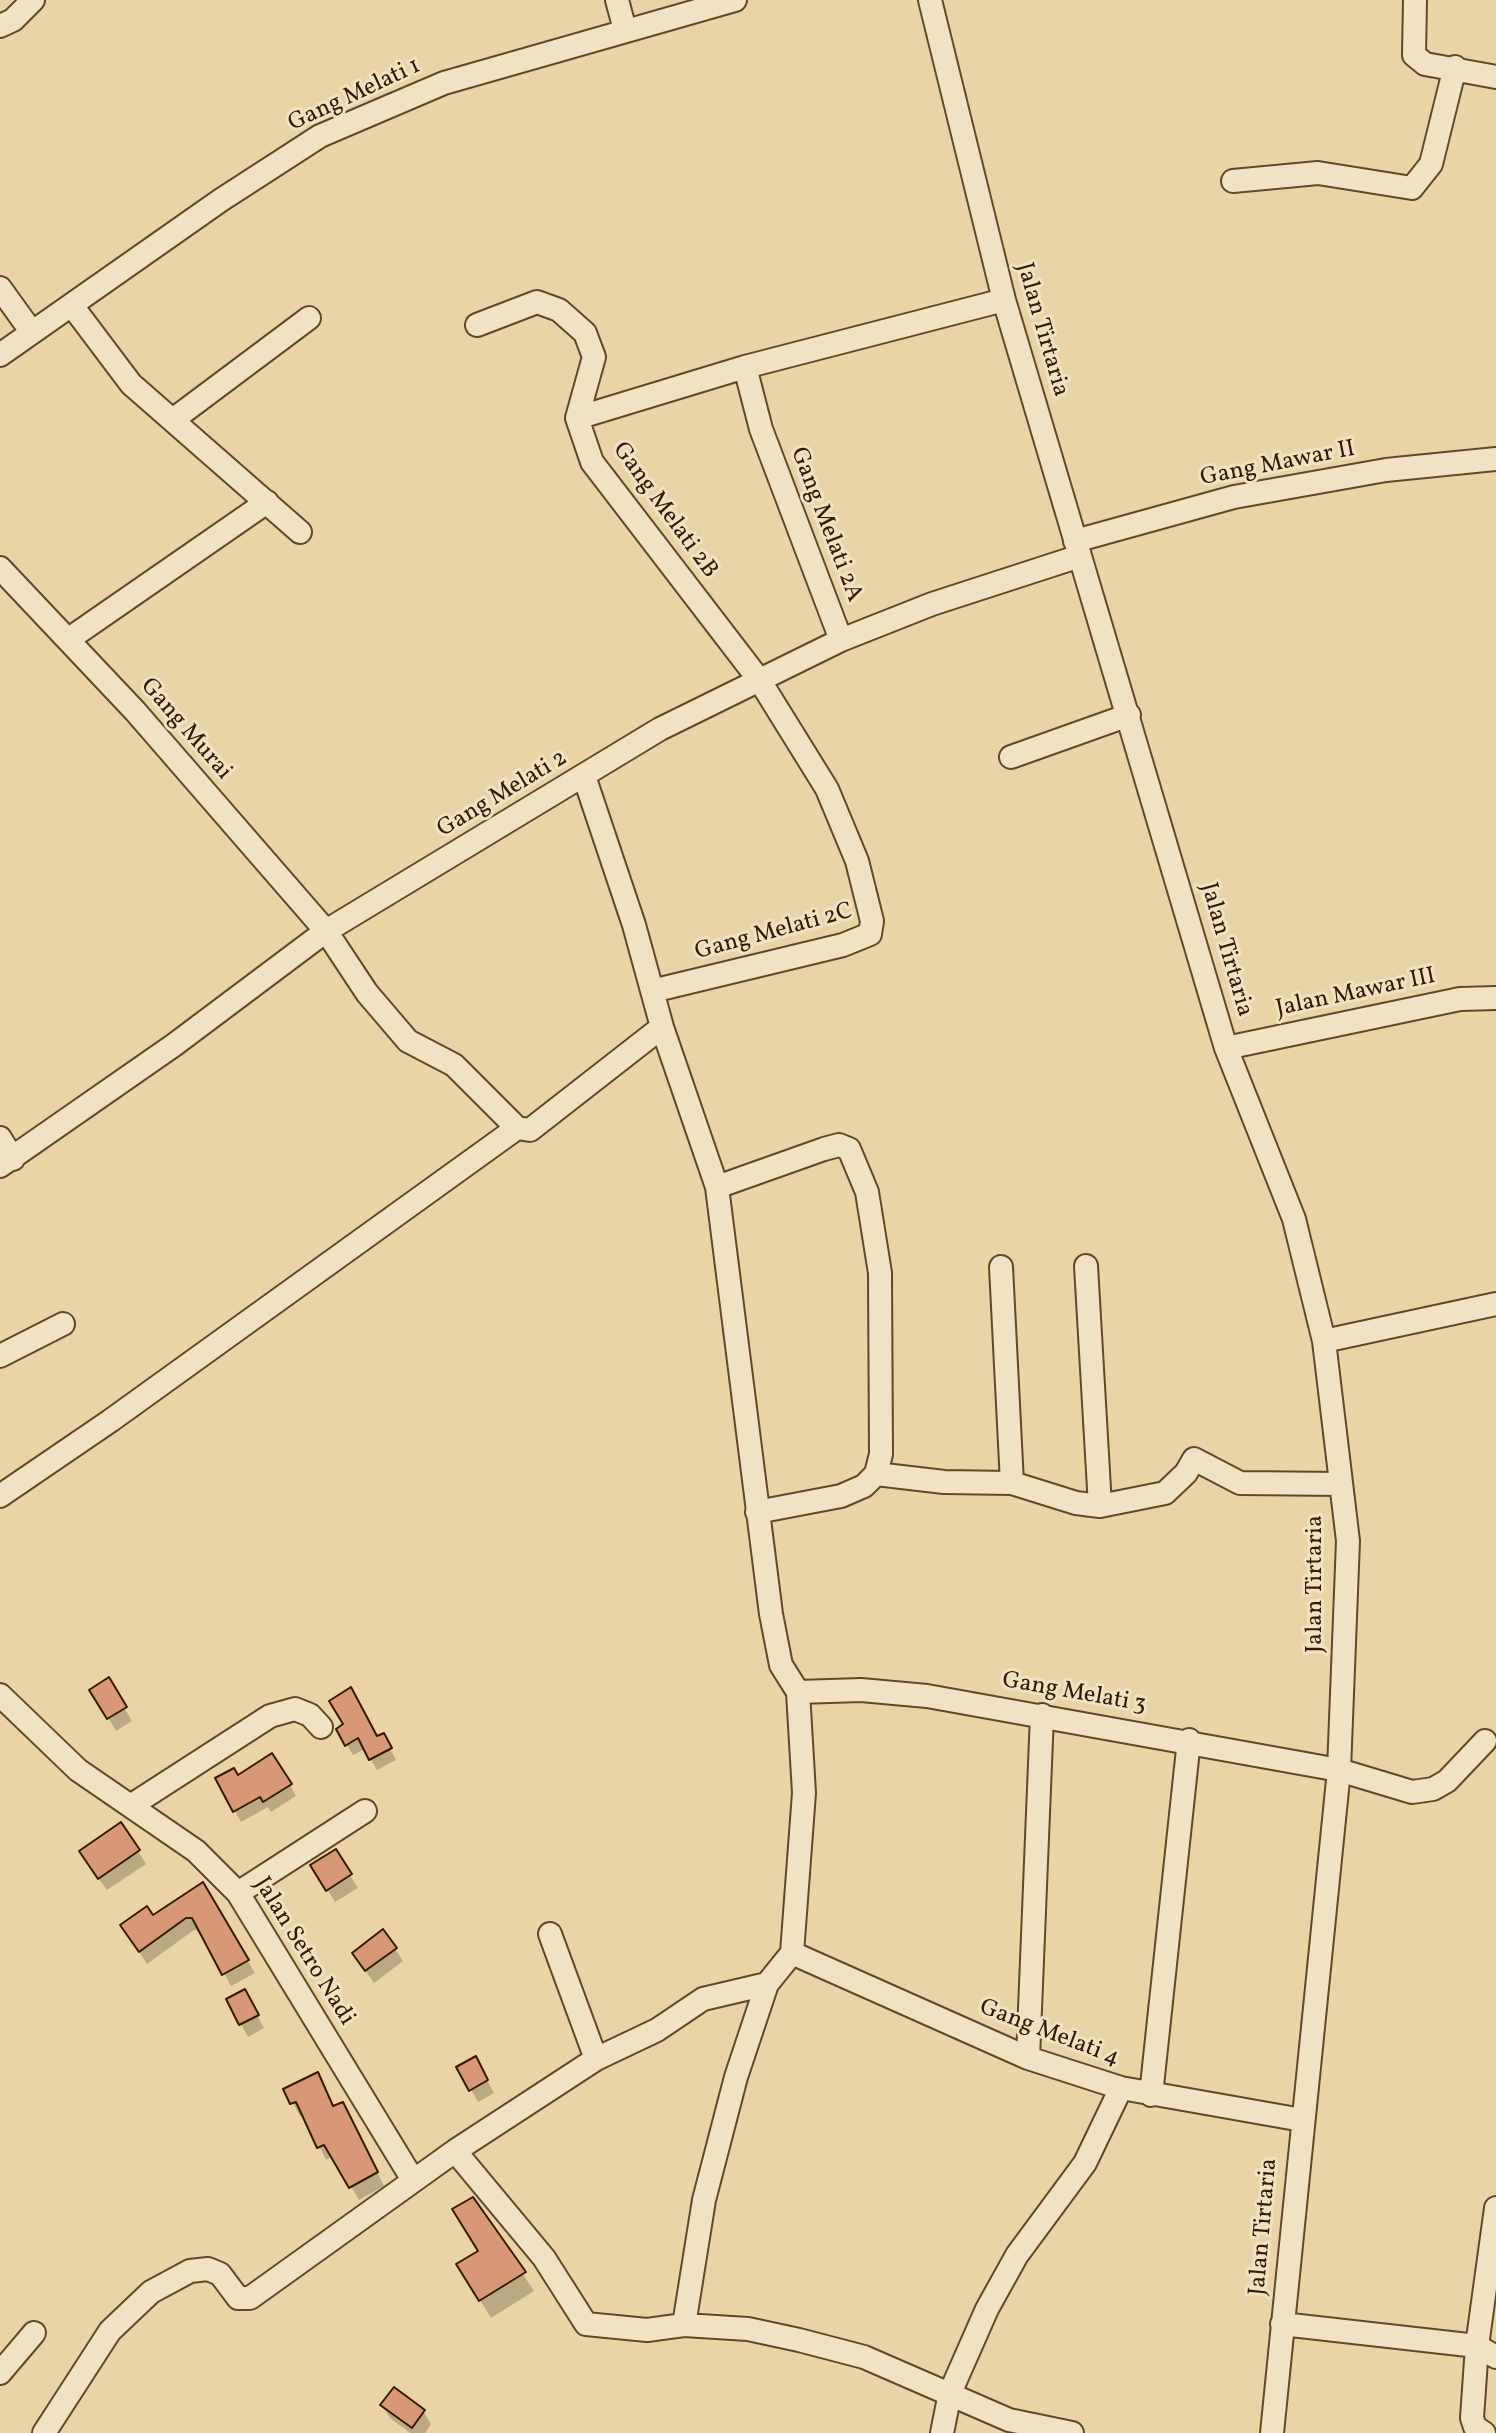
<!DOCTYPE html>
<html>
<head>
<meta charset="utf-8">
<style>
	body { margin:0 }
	canvas { display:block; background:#ead3a5 }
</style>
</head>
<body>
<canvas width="1496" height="2433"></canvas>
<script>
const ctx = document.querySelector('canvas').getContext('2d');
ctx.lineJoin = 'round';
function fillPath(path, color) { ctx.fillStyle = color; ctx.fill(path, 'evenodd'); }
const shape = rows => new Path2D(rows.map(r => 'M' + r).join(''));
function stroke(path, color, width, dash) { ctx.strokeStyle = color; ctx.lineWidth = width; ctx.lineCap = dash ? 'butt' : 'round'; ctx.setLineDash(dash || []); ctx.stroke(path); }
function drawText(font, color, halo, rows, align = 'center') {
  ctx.font = font + ' Vollkorn,serif'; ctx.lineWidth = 6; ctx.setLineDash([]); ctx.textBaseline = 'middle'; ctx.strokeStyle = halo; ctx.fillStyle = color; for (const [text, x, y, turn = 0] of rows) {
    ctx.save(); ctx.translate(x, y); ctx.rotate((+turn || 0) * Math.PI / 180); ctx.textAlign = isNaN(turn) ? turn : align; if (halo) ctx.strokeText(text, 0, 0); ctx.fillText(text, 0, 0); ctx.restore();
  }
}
const shadow = shape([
	[108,1680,132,1721,116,1731,92,1690],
	[338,1730,377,1739,383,1736,396,1760,377,1770,365,1749,353,1755],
	[237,1778,290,1785,296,1796,271,1812,268,1807,241,1822,217,1779],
	[138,1851,146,1864,107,1890,89,1865],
	[335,1852,358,1888,335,1902,313,1866],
	[202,1884,255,1973,231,1986,201,1931,194,1930,147,1964,130,1938],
	[395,1949,403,1961,374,1983,362,1966],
	[245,1992,264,2028,248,2037,228,2000],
	[475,2059,494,2093,478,2102,459,2068],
	[286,2090,349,2117,384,2186,359,2200,333,2156,326,2160,304,2114,300,2116],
	[473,2199,534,2291,491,2318,459,2265,480,2252],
	[383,2405,423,2411,431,2424,425,2433,410,2433,390,2418]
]);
const building = shape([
	[109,1677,127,1707,107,1719,89,1690,109,1677],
	[351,1687,377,1736,384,1733,392,1748,369,1760,358,1738,345,1746,336,1729,343,1724,329,1701,351,1687],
	[272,1753,292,1784,263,1802,260,1797,233,1812,215,1778,234,1768,238,1775,272,1753],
	[121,1822,140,1850,98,1879,79,1851,121,1822],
	[336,1849,352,1874,326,1891,310,1865,336,1849],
	[203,1882,249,1960,222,1975,192,1918,186,1918,139,1952,120,1925,147,1906,153,1915,203,1882],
	[383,1929,397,1948,365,1971,352,1953,383,1929],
	[245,1989,259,2015,239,2025,226,1999,245,1989],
	[476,2056,488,2080,469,2091,456,2067,476,2056],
	[318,2072,333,2106,343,2102,378,2172,349,2188,324,2145,317,2148,296,2102,290,2104,283,2089,318,2072],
	[473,2197,526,2272,479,2301,456,2264,478,2251,452,2209,473,2197],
	[394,2387,425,2410,412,2428,380,2405,394,2387]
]);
const minor = shape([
	[617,0,625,30],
	[930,0,1004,300,1226,1048,1294,1219,1324,1341,1348,1541,1339,1770,1272,2433],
	[1415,0,1414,55,1425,64,1496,77],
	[0,26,13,20,33,0],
	[1233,181,1318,173,1412,188,1431,164,1455,67],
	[0,288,31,331],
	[73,307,131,384,300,532],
	[477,325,537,302,559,310,585,333,594,357,577,418,592,462,760,681,827,789,857,861,872,921,870,934,843,945,652,991],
	[0,355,221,200,320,136,444,83,735,0],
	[577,418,745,367],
	[174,419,309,318],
	[1075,541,1234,497,1386,470,1496,459],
	[0,568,135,711,326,931,367,993,408,1041,454,1065,517,1128],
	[69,639,267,502],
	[841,640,761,429,745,367,1004,300],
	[1011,757,1129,715],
	[584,776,634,925,662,1027,717,1187,771,1614,781,1665,798,1692,804,1793,792,1953,767,1984,736,2077,704,2200,684,2325],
	[1226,1048,1460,999,1496,998],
	[0,1138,13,1159],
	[0,1166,174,1045,326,931,660,729,841,640,932,604,1080,556],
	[717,1187,824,1149,839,1145,849,1149,867,1192,880,1273,881,1454,876,1474,864,1486,841,1496,757,1512],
	[1086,1266,1100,1506],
	[1001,1267,1012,1483],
	[1324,1341,1496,1304],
	[0,1356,63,1324],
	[876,1474,944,1482,1012,1483,1076,1503,1100,1506,1165,1493,1186,1473,1194,1459,1240,1483,1341,1484],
	[0,1496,110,1421,517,1128,530,1130,662,1027],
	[798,1692,861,1690,927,1696,1339,1770,1412,1792,1433,1789,1447,1781,1485,1741],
	[0,1695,78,1770,196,1851,238,1893,413,2180],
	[132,1805,270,1716,295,1709,310,1715,321,1727],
	[238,1893,365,1811],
	[550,1934,596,2059],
	[792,1953,1028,2058,1121,2088,1302,2120],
	[1028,2058,1042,1715],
	[1151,2095,1189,1740],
	[455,2151,544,2258,586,2324,647,2330,684,2325,748,2329,799,2340,864,2357,1009,2420,1072,2433],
	[1282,2324,1477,2346,1496,2357],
	[0,2373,34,2333],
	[44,2433,110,2331,151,2292,190,2271,208,2269,220,2274,238,2298,250,2298,455,2151,596,2059,657,2030,703,1999,767,1984],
	[942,2433,950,2393,987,2309,1017,2255,1085,2163,1121,2088],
	[1484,2433,1475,2427,1472,2418,1477,2346,1496,2208]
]);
const streetNames = [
	["Gang Melati 1",355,96,-25],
	["Jalan Tirtaria",1041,330,74],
	["Gang Mawar II",1278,465,-11],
	["Gang Melati 2B",664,511,54],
	["Gang Melati 2A",825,525,69],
	["Gang Murai",185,730,49],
	["Gang Melati 2",503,795,-31],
	["Gang Melati 2C",774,933,-15],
	["Jalan Tirtaria",1225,950,74],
	["Jalan Mawar III",1356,994,-12],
	["Jalan Tirtaria",1317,1584,-90],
	["Gang Melati 3",1074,1694,10],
	["Jalan Setro Nadi",303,1952,58],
	["Gang Melati 4",1049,2034,21],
	["Jalan Tirtaria",1265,2227,-85]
];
fillPath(shadow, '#0003');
fillPath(building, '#d89875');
stroke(building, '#351a00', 2);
stroke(minor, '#624829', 26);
stroke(minor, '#f1e2c4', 22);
drawText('24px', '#351a00', '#f1e2c4', streetNames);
</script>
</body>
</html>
